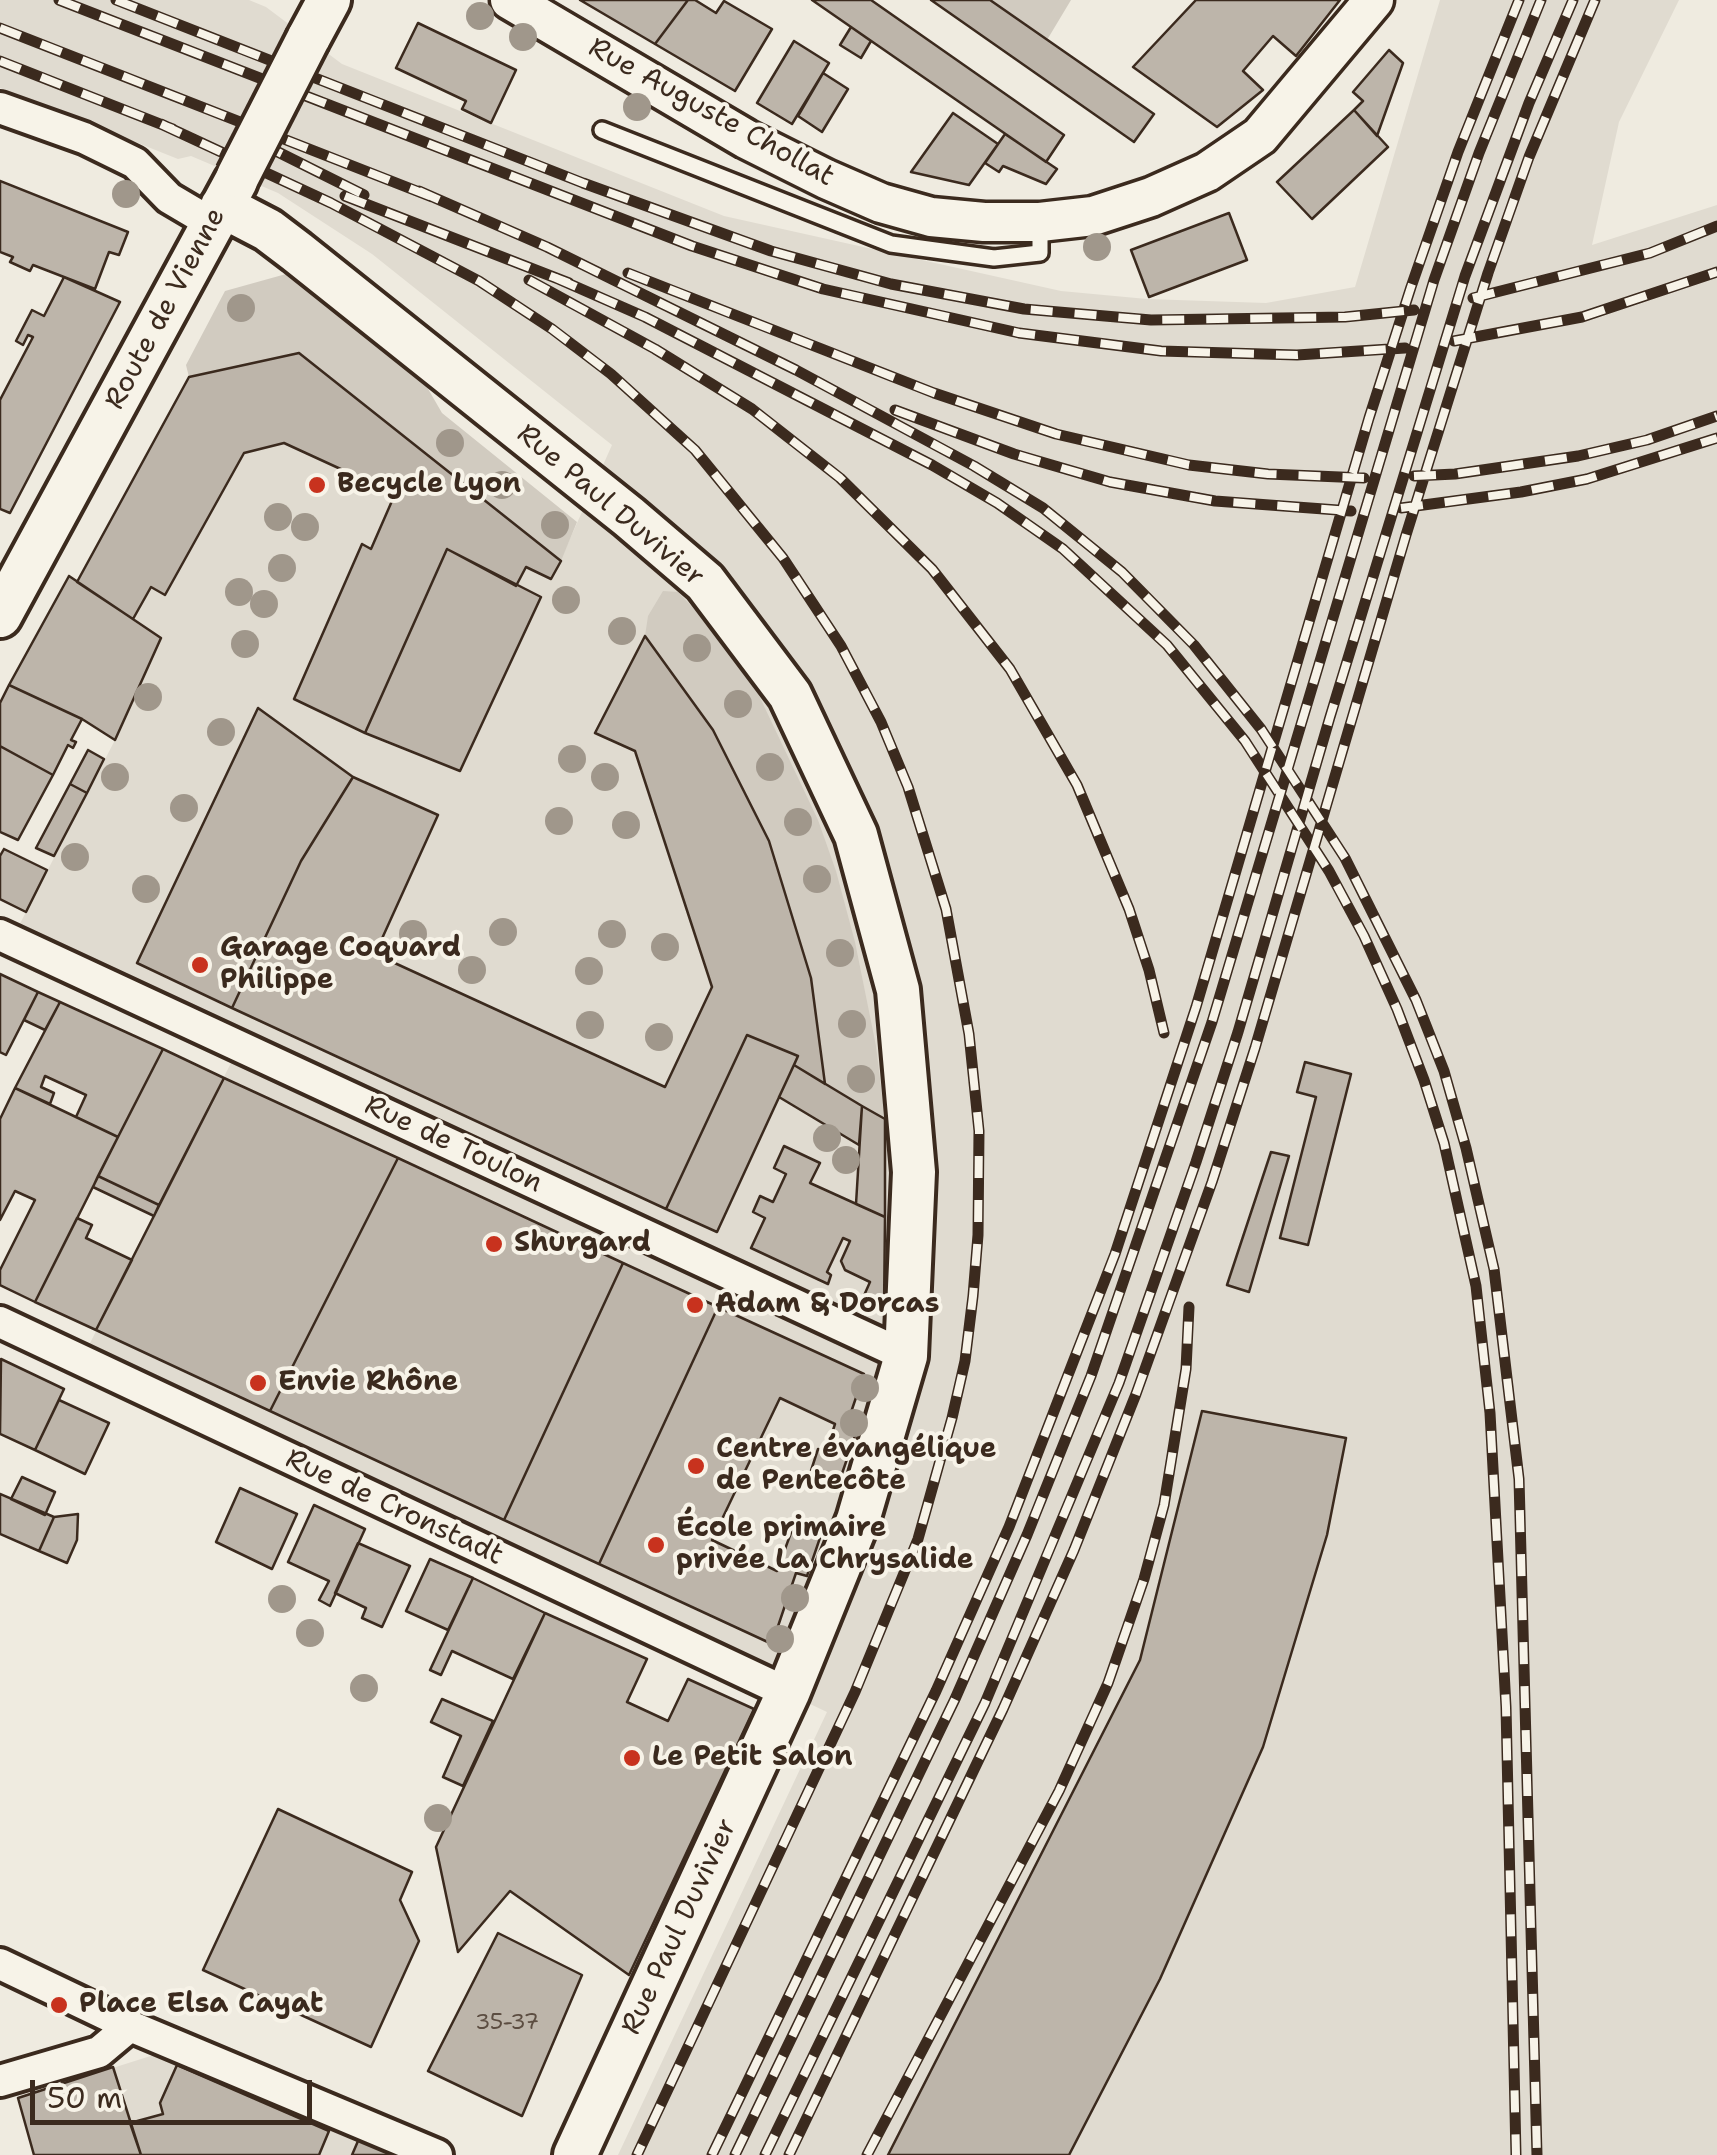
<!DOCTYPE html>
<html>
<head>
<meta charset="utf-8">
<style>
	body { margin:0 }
	#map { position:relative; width:1717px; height:2155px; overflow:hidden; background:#efebe0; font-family:"Shantell Sans",sans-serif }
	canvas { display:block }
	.scale { position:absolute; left:30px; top:2080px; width:282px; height:45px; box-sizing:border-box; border:5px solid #3b2a1e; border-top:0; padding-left:12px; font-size:30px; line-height:35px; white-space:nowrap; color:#3b2a1e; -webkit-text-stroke:8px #f7f3e8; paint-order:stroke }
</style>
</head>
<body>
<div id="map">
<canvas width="1717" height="2155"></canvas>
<div class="scale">50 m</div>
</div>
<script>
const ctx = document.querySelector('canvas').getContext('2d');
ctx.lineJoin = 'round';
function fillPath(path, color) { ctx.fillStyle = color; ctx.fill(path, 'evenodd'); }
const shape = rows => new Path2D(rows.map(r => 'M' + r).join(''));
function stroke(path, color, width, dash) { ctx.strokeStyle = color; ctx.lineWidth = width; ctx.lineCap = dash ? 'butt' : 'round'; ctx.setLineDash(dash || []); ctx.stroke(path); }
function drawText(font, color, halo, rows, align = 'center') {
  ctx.font = font + ' "Shantell Sans",sans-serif'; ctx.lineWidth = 8; ctx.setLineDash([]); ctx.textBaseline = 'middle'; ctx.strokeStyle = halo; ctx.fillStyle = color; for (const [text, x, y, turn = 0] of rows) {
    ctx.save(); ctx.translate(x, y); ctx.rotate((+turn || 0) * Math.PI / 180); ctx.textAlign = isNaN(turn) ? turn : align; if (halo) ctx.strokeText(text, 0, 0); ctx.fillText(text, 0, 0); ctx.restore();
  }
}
const built = shape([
	[0,0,249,0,266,7,342,64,724,216,1061,291,1147,299,1266,303,1355,287,1440,0,1679,0,1619,122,1592,245,1717,205,1717,2155,618,2155,827,1712,81,1361,239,1047,11,941,115,740,160,638,77,582,189,377,299,353,560,561,612,445,372,254,278,193,191,156,178,159,0,88],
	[160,2053,411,2155,34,2155,18,2098]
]);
const green = shape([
	[990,0,1071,0,1047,40],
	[286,274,427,387,442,413,577,522,561,561,299,353,189,377,186,365,225,291],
	[663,591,678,592,695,610,754,685,818,820,836,871,855,942,876,1046,885,1119,825,1084,811,978,769,841,713,730,645,636,648,616]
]);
const building = shape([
	[580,0,688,0,655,44,580,0],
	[688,0,695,0,716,13,724,1,772,29,735,91,655,44,688,0],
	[812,0,871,0,1064,135,1046,162,812,0],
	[931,0,990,0,1154,114,1134,142,931,0],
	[1196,0,1340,0,1296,56,1273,36,1243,71,1263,90,1217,127,1133,67,1196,0],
	[418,23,516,70,491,123,462,109,466,101,396,68,418,23],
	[851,27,871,41,861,58,840,45,851,27],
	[794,41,829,63,792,124,757,103,794,41],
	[1389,50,1403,63,1377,136,1354,110,1363,101,1353,92,1389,50],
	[823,73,848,89,822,132,798,116,823,73],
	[1354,110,1388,147,1312,219,1277,182,1354,110],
	[953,113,998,144,969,185,911,172,953,113],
	[1005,134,1057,169,1046,184,1003,166,999,172,985,163,1005,134],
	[0,181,128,232,119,255,109,252,95,289,33,265,30,271,10,262,13,257,0,252,0,181],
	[1229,213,1247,260,1149,297,1131,250,1229,213],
	[64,277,120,302,10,513,0,509,0,400,33,337,28,335,23,345,16,341,32,310,44,316,64,277],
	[299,353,561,561,551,579,526,567,516,586,447,549,365,733,294,699,362,544,371,549,395,494,284,443,244,453,165,595,151,587,133,619,77,582,189,377,299,353],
	[447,549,541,597,460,771,365,733,447,549],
	[69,576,161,638,115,740,82,719,9,685,69,576],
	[645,636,713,730,769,841,811,978,825,1084,794,1065,798,1056,747,1035,666,1209,232,1008,301,861,353,777,438,815,375,954,665,1087,712,987,635,751,595,733,645,636],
	[9,685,82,719,71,740,76,742,73,748,68,745,53,775,0,746,0,703,9,685],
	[258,708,353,777,301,861,232,1008,137,963,258,708],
	[0,746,53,775,18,840,0,832,0,746],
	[88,750,104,759,87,793,70,784,88,750],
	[70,784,87,793,54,856,36,848,70,784],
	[4,849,47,870,26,912,0,899,0,856,4,849],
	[0,974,38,992,6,1055,0,1052,0,974],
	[38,992,60,1002,45,1030,24,1020,38,992],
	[60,1002,163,1049,118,1137,76,1117,86,1095,45,1076,41,1087,54,1093,50,1104,15,1088,60,1002],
	[747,1035,798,1056,717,1232,666,1209,747,1035],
	[163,1049,224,1078,159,1205,98,1176,163,1049],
	[1305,1062,1351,1074,1308,1245,1280,1238,1316,1097,1297,1092,1305,1062],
	[794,1065,862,1106,859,1145,779,1097,794,1065],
	[224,1078,398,1158,270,1411,96,1330,224,1078],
	[15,1088,118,1137,35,1302,0,1285,0,1270,35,1200,15,1191,0,1220,0,1119,15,1088],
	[862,1106,885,1119,885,1217,856,1204,862,1106],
	[784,1146,820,1163,810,1183,885,1217,884,1310,862,1300,870,1282,845,1270,841,1261,850,1241,843,1238,827,1272,831,1275,828,1284,751,1248,765,1218,753,1212,760,1196,773,1202,786,1174,774,1168,784,1146],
	[1271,1152,1289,1156,1249,1292,1227,1285,1271,1152],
	[398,1158,623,1263,504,1520,270,1411,398,1158],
	[98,1176,159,1205,154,1216,93,1187,98,1176],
	[77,1218,92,1225,86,1238,132,1260,96,1330,35,1302,77,1218],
	[623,1263,718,1307,599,1564,504,1520,623,1263],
	[718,1307,864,1374,846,1427,857,1430,836,1491,808,1480,818,1449,826,1452,835,1424,780,1398,712,1540,777,1571,796,1519,823,1529,807,1576,796,1573,772,1644,599,1564,718,1307],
	[1,1359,64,1389,35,1450,0,1434,1,1359],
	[59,1400,109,1423,85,1474,35,1450,59,1400],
	[1202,1411,1346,1438,1327,1535,1263,1747,1160,1979,1069,2155,888,2155,1140,1660,1202,1411],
	[22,1477,55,1492,45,1515,11,1499,22,1477],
	[240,1488,297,1514,272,1569,216,1542,240,1488],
	[0,1494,54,1517,39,1551,0,1534,0,1494],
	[314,1505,365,1529,330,1606,319,1600,329,1581,288,1562,314,1505],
	[78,1514,77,1540,67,1563,39,1551,54,1517,78,1514],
	[358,1543,410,1566,382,1627,362,1618,366,1608,335,1593,358,1543],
	[430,1559,473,1578,448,1630,406,1611,430,1559],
	[473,1578,545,1613,513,1679,452,1651,441,1675,430,1670,473,1578],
	[545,1613,647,1659,627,1702,668,1721,688,1679,754,1709,629,1975,510,1891,458,1952,436,1847,545,1613],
	[442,1699,493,1721,463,1786,443,1777,461,1736,431,1722,442,1699],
	[278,1809,412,1872,400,1900,419,1941,371,2047,203,1970,278,1809],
	[498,1933,582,1975,522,2116,428,2071,498,1933],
	[177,2065,329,2131,319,2155,141,2155,130,2123,163,2114,160,2103,177,2065],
	[113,2067,141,2155,34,2155,18,2098,113,2067],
	[361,2134,411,2155,352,2155,361,2134]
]);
const service = shape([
	[602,130,891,244,994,258,1040,253,1040,222]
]);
const minor = shape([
	[0,108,84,138,135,163,169,198,213,224],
	[0,935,906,1356],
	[0,1322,788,1693],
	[0,1964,130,2026,437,2155],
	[0,2081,99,2052,130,2026]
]);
const tertiary = shape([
	[510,0,746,139,826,179,881,203,931,217,984,222,1040,222,1093,216,1151,197,1207,172,1260,136,1374,0]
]);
const secondary = shape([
	[308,39,329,0],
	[222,206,268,230,297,252,629,517,705,582,790,695,856,835,898,990,914,1172,906,1356,858,1520,788,1693,575,2155],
	[0,616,236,181]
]);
const rail = shape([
	[59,0,692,246,823,289,1019,333,1161,351,1297,355,1405,348],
	[116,0,583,183,771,251,891,284,1024,309,1151,320,1345,317,1414,310],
	[0,28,432,197],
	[0,61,173,129],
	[161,124,331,203,479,281,552,329,611,374,695,450,783,558,841,646,881,722,908,787,946,909,969,1034,979,1131,978,1235,973,1296,965,1361,952,1418,918,1539,855,1692,637,2155],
	[262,144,364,195],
	[419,191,547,247,796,370,974,466,1043,508,1122,572,1194,645,1261,729,1345,858,1416,1000,1444,1071,1466,1148,1494,1269,1519,1479,1537,2155],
	[345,196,569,283],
	[628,273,934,393,1056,434,1189,465,1268,474,1364,478],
	[556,278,645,317,932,465,997,503,1063,549,1167,645,1245,741,1329,871,1364,936,1397,1009,1424,1080,1444,1143,1476,1286,1490,1413,1506,1707,1516,2155],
	[529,280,655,349,752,409,840,478,932,569,1010,669,1077,785,1129,909,1149,970,1164,1033],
	[1473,298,1650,253,1717,226],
	[1454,341,1582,317,1717,272],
	[895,410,1014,454,1110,482,1215,501,1351,511],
	[1414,476,1455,474,1578,456,1647,440,1717,416],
	[1401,508,1521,492,1587,479,1717,438],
	[712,2155,936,1691,1009,1527,1115,1254,1196,1007,1369,418,1411,287,1458,152,1519,0],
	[735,2155,955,1699,1027,1535,1091,1376,1212,1022,1434,280,1479,153,1541,0],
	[765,2155,985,1703,1119,1383,1196,1162,1238,1032,1330,717,1465,276,1529,103,1573,0],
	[789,2155,1003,1709,1074,1550,1136,1394,1212,1182,1255,1048,1406,535,1488,273,1529,157,1595,0],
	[867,2155,1059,1791,1108,1683,1144,1579,1164,1505,1186,1369,1189,1307]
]);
const secondaryBridge = shape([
	[238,176,308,39]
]);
const trees = [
	[480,16],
	[523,37],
	[637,107],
	[126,194],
	[1097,247],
	[241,308],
	[450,443],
	[502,485],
	[278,517],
	[555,525],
	[305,527],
	[282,568],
	[239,592],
	[566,600],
	[264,604],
	[622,631],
	[245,644],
	[697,648],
	[148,697],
	[738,704],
	[221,732],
	[572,759],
	[770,767],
	[115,777],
	[605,777],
	[184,808],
	[559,821],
	[798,822],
	[626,825],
	[75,857],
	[817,879],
	[146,889],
	[503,932],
	[413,934],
	[612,934],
	[665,947],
	[840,953],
	[472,970],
	[589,971],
	[852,1024],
	[590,1025],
	[659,1037],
	[861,1079],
	[827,1138],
	[846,1160],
	[865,1388],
	[854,1423],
	[795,1598],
	[282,1599],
	[310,1633],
	[780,1639],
	[364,1688],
	[438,1818]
];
const markers = [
	[317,485,10,"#c8321e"],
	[200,965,10,"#c8321e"],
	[494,1244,10,"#c8321e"],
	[695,1305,10,"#c8321e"],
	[258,1383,10,"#c8321e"],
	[696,1466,10,"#c8321e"],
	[656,1545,10,"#c8321e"],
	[632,1758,10,"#c8321e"],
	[59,2005,10,"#c8321e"]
];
const numberNames = [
	["35-37",507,2023]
];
const streetNames = [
	["Rue Auguste Chollat",711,113,29],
	["Route de Vienne",166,309,-62],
	["Rue Paul Duvivier",610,506,40],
	["Rue de Toulon",453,1145,25],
	["Rue de Cronstadt",394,1508,25],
	["Rue Paul Duvivier",680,1927,-65]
];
const poiNames = [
	["Becycle Lyon",337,485],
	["Garage Coquard",220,949],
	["Philippe",220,981],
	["Shurgard",514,1244],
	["Adam & Dorcas",715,1305],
	["Envie Rhône",278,1383],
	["Centre évangélique",716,1450],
	["de Pentecôte",716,1482],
	["École primaire",676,1529],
	["privée La Chrysalide",676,1561],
	["Le Petit Salon",652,1758],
	["Place Elsa Cayat",79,2005]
];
fillPath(built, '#e0dbd0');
fillPath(green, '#d1cbc0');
fillPath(building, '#bdb5aa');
stroke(building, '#3b2a1e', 2.5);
stroke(service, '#3b2a1e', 22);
stroke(minor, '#3b2a1e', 38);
stroke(tertiary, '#3b2a1e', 45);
stroke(secondary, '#3b2a1e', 50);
stroke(service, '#f7f3e8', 15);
stroke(minor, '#f7f3e8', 30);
stroke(tertiary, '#f7f3e8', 38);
stroke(secondary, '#f7f3e8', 42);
stroke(rail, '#3b2a1e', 11);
stroke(rail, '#f7f3e8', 8, [22]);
stroke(secondaryBridge, '#3b2a1e', 50, []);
stroke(secondaryBridge, '#f7f3e8', 42);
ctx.fillStyle = '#a0978b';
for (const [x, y] of trees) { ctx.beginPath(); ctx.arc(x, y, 14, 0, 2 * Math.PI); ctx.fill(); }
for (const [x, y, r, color] of markers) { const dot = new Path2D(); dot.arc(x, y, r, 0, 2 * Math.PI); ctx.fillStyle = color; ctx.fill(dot); stroke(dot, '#f7f3e8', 4); }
drawText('22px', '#5c4d41', null, numberNames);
drawText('28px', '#3b2a1e', '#f7f3e8', streetNames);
drawText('bold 28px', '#3b2a1e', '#f7f3e8', poiNames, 'left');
</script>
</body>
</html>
